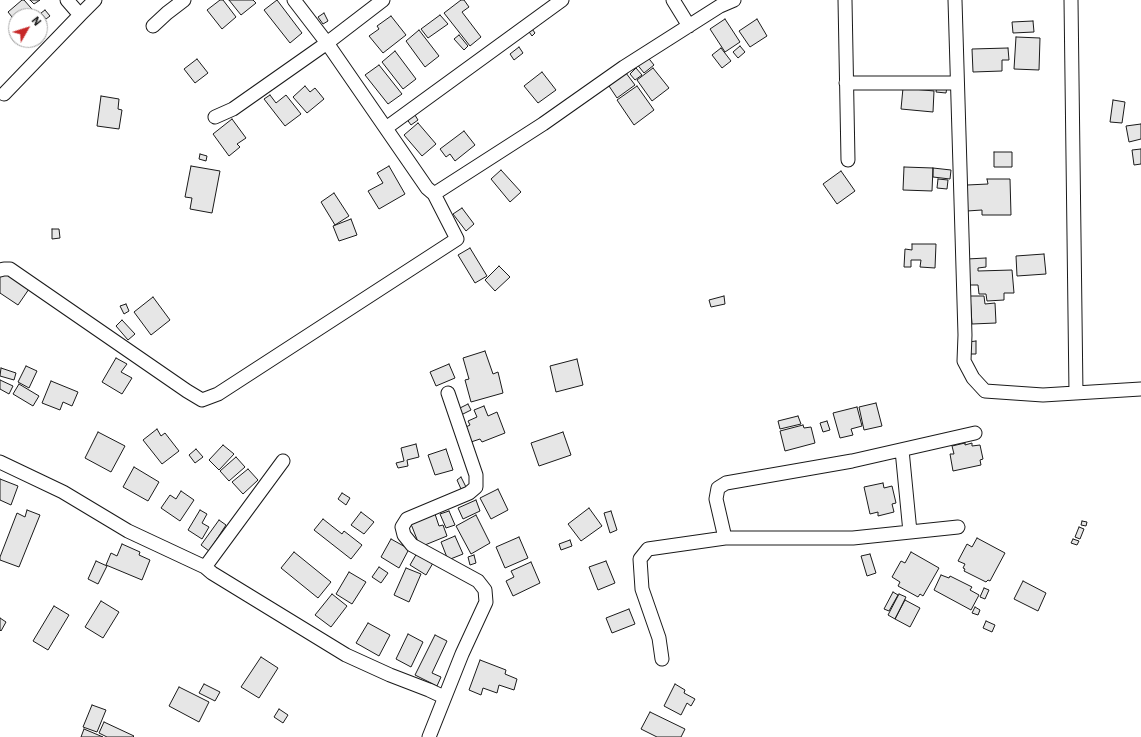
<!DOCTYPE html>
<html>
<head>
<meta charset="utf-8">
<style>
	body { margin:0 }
	#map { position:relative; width:1141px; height:737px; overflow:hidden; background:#fff; font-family:"IBM Plex Sans",sans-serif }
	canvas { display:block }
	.north { position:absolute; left:8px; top:8px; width:40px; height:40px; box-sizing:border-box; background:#fff; border:1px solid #a3a3a3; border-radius:50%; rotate:51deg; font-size:11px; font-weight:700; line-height:16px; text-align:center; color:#1a1a1a }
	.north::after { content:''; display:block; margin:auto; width:14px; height:18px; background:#c62828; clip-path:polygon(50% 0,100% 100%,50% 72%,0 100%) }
</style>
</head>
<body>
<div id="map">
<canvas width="1141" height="737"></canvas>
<div class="north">N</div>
</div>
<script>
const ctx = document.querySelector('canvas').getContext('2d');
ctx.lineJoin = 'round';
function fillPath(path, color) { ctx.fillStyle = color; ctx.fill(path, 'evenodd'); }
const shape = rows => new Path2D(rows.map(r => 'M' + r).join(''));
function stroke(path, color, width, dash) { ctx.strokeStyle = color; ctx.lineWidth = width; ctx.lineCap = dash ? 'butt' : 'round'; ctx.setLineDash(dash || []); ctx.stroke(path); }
const building = shape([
	[22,0,24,0,38,16,16,16,16,22,8,12,22,0],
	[30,0,40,0,34,4,30,0],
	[220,0,223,0,236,17,222,29,207,10,220,0],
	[229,0,253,0,256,3,241,15,229,0],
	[277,0,302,33,290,43,264,10,277,0],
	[461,0,464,0,469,7,462,12,481,37,470,46,444,13,461,0],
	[45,10,50,16,46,19,41,13,45,10],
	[324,13,328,21,323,24,318,17,324,13],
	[440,15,448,24,428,38,421,29,440,15],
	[391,16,406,35,383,53,369,36,379,29,377,26,391,16],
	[725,19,740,42,725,52,710,29,725,19],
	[757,19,767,36,750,47,739,31,757,19],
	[1033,21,1034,32,1013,33,1012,22,1033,21],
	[530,26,535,33,532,36,527,29,530,26],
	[419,30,439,56,425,67,406,41,419,30],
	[459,35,468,46,464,50,454,39,459,35],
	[1016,37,1040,38,1039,70,1014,69,1016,37],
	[740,46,745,52,738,58,733,52,740,46],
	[519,47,523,53,514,60,510,54,519,47],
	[721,48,731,61,722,68,712,55,721,48],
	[1008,48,1009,60,1002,60,1002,71,973,72,972,49,1008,48],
	[395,51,416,79,403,89,382,62,395,51],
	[646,55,654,65,644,73,636,63,646,55],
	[197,59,208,73,195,83,184,69,197,59],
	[379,65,402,94,388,104,365,75,379,65],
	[636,68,642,75,635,80,630,74,636,68],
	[653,68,669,88,652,101,637,80,653,68],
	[542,72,556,90,538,103,524,86,542,72],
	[626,73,635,85,617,98,609,86,626,73],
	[305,86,310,92,315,88,324,99,307,113,293,97,305,86],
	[637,86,654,110,634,125,617,100,637,86],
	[937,87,947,87,946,93,936,92,937,87],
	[903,88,934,91,933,112,901,109,903,88],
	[270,95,276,103,286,95,301,114,285,126,264,99,270,95],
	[101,96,119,99,118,109,122,110,119,129,97,126,101,96],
	[1113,100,1125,102,1122,123,1110,122,1113,100],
	[413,112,418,120,411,125,406,118,413,112],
	[232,119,246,138,237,144,240,147,229,156,213,134,232,119],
	[418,123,436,144,422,156,404,135,418,123],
	[1141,124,1141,139,1129,142,1126,126,1141,124],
	[464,131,475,145,455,161,450,154,446,157,440,149,464,131],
	[1141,149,1141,164,1134,165,1132,150,1141,149],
	[994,152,1012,152,1012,167,994,167,994,152],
	[200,154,207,156,206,161,199,159,200,154],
	[191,166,220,171,212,213,190,209,192,198,185,197,191,166],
	[389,166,405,194,379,209,368,191,383,183,377,173,389,166],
	[904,167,933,168,932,191,903,190,904,167],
	[933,168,951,170,950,179,933,177,933,168],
	[501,170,521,192,510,202,491,179,501,170],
	[841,171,855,191,837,204,823,184,841,171],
	[938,179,948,180,947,189,937,188,938,179],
	[987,179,1010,179,1011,215,982,215,982,210,967,211,967,185,988,184,987,179],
	[334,193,349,216,335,225,321,202,334,193],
	[462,208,474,224,466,231,453,214,462,208],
	[351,219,357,235,339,241,333,226,351,219],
	[52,229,59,229,60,238,52,239,52,229],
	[912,244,936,244,935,268,920,267,921,260,911,260,911,267,904,267,905,249,912,250,912,244],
	[470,248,487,276,475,283,458,255,470,248],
	[1044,254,1046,274,1017,276,1016,256,1044,254],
	[986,258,986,267,978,268,978,271,1012,270,1014,293,1004,293,1004,300,987,301,986,294,979,294,978,285,969,285,967,259,986,258],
	[499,266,510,277,495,291,485,280,499,266],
	[3,272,29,289,18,305,0,293,0,277,3,272],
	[724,296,725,304,711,307,709,300,724,296],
	[970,296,984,296,985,304,995,303,996,323,972,324,970,296],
	[153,297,170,320,151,335,134,312,153,297],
	[126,304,129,311,124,314,120,306,126,304],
	[122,320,135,334,128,340,116,326,122,320],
	[976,341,976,354,969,354,968,342,976,341],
	[485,351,493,374,498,372,503,393,471,402,465,380,469,379,463,358,485,351],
	[116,358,127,364,121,372,132,378,122,394,102,382,116,358],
	[577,359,583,385,556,392,550,366,577,359],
	[449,364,455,378,436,386,430,372,449,364],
	[26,366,37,371,29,388,18,382,26,366],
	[1,368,16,373,14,380,0,376,1,368],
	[0,380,13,386,9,394,0,389,0,380],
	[51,381,78,392,72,406,63,402,60,410,42,403,51,381],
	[19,384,39,396,33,406,13,394,19,384],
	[876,403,882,426,864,430,859,407,876,403],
	[468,404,471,410,459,416,456,410,468,404],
	[484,406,488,416,497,412,505,433,482,442,480,439,468,443,462,429,470,425,468,421,477,417,474,410,484,406],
	[857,407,862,426,851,429,853,435,840,438,833,413,857,407],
	[798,416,801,424,780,429,778,421,798,416],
	[827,421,830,430,823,432,820,423,827,421],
	[803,425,804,428,811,427,815,443,785,451,780,431,803,425],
	[157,429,161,436,165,433,179,451,162,464,143,440,157,429],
	[98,432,125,446,111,472,85,458,98,432],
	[563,432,571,455,539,466,531,443,563,432],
	[965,443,965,445,972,443,972,446,980,445,983,459,980,460,981,465,953,471,950,454,954,454,952,446,965,443],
	[416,444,419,457,407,460,408,466,398,468,396,463,404,461,401,448,416,444],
	[223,445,234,454,219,470,209,460,223,445],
	[196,449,203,457,195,463,189,455,196,449],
	[446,449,453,470,435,475,428,455,446,449],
	[236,457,245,467,229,481,220,471,236,457],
	[134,467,159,482,148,501,123,487,134,467],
	[248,469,258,480,243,494,232,482,248,469],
	[461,477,466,487,461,489,457,480,461,477],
	[0,479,18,486,11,505,0,500,0,479],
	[883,483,884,488,892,486,896,503,892,504,894,512,878,516,878,512,870,514,864,487,883,483],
	[498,489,508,510,491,519,480,498,498,489],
	[181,491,194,500,180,521,161,508,170,495,176,499,181,491],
	[342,493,350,498,346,505,338,499,342,493],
	[476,500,480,511,463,519,458,508,476,500],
	[589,508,602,526,581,541,568,524,589,508],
	[27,510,40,515,19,567,0,560,0,557,17,513,25,517,27,510],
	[200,510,207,514,202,523,209,527,202,539,188,530,200,510],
	[449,511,455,525,446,528,440,514,449,511],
	[611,511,617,530,610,533,604,513,611,511],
	[361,512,374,522,364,534,351,525,361,512],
	[435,514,439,526,443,525,447,536,420,547,411,524,435,514],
	[476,515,490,543,471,554,456,526,476,515],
	[323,519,342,534,344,531,362,545,351,559,314,530,323,519],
	[219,520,226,525,209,551,201,545,219,520],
	[1082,521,1087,522,1086,526,1081,525,1082,521],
	[1079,527,1084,529,1080,539,1075,537,1079,527],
	[455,536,463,554,448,560,441,542,455,536],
	[519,537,528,558,505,568,496,547,519,537],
	[977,538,1005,553,990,581,988,580,986,582,964,571,965,569,963,568,965,564,958,561,967,544,972,547,977,538],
	[391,539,409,549,399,568,381,557,391,539],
	[1073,539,1079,541,1077,545,1071,543,1073,539],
	[570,540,572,546,561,550,559,544,570,540],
	[122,544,140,552,139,555,150,560,142,580,106,565,111,553,117,556,122,544],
	[294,552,331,582,318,598,281,568,294,552],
	[911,552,939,568,923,596,920,594,918,597,898,586,900,582,892,577,901,561,905,563,911,552],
	[417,553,433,563,426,575,410,565,417,553],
	[870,554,876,573,867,576,861,556,870,554],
	[474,555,476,563,470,565,468,557,474,555],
	[96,561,107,566,98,584,88,579,96,561],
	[606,561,615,583,598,590,589,567,606,561],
	[531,562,540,583,513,596,506,581,514,577,511,571,531,562],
	[379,567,388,573,381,583,372,577,379,567],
	[406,568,421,574,409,602,394,595,406,568],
	[349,572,366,582,352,604,336,594,349,572],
	[941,575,949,578,950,576,972,587,970,590,979,595,971,610,934,590,941,575],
	[1023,581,1046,593,1038,611,1014,599,1023,581],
	[984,588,989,590,985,599,980,597,984,588],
	[893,592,898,595,889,611,884,609,893,592],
	[332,594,347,606,331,627,315,615,332,594],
	[899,594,906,597,895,619,888,615,899,594],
	[905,600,920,608,910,627,895,619,905,600],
	[101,601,119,612,103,638,85,627,101,601],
	[54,606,69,615,48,650,33,641,54,606],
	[975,607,980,610,978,615,972,613,975,607],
	[629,609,635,624,612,633,606,618,629,609],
	[0,618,6,622,1,631,0,630,0,618],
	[986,621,995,625,992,632,983,628,986,621],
	[368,623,390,635,379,656,356,643,368,623],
	[408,634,423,642,411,667,396,659,408,634],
	[435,635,447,641,432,673,441,677,437,686,415,675,435,635],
	[261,657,278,668,259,698,241,687,261,657],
	[480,660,506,670,505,674,517,679,514,690,499,685,497,693,483,688,481,695,469,690,480,660],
	[204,684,220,692,215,701,199,693,204,684],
	[675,684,685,690,684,693,695,699,691,706,687,703,681,715,664,706,675,684],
	[179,687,209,702,199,722,169,706,179,687],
	[92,705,106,710,97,732,83,727,92,705],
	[279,709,288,715,283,723,274,717,279,709],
	[650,712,685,729,681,737,657,737,641,729,650,712],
	[104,722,134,736,133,737,107,737,99,733,104,722],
	[84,729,103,737,81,737,84,729]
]);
const minor = shape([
	[67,0,80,15,95,0],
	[294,0,327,43,427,188,434,194,543,124,624,67,720,6,734,0],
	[673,0,689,26],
	[845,0,848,160],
	[955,0,965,335,964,361,973,378,985,391,1043,395,1141,389],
	[1071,0,1076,393],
	[153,26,167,13,184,0],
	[846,83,957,83],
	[4,94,80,15],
	[215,117,233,109,327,43,383,0],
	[386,128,562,0],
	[0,270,4,269,10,269,187,391,202,400,218,394,457,239,434,194],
	[902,450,910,532],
	[0,462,63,492,128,531,205,567,212,573,346,655,390,675,429,690,444,697],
	[725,538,716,499,718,488,726,483,852,461,975,433],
	[205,567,283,461],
	[662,659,659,638,642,589,640,559,648,549,725,538,853,538,958,527],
	[429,737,462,654,486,602,485,590,478,581,412,545,404,535,402,527,407,519,469,493,476,487,476,475,448,393]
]);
fillPath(building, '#e6e6e6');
stroke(building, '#1a1a1a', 1);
stroke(minor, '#1a1a1a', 15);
stroke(minor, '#fff', 13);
</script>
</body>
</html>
